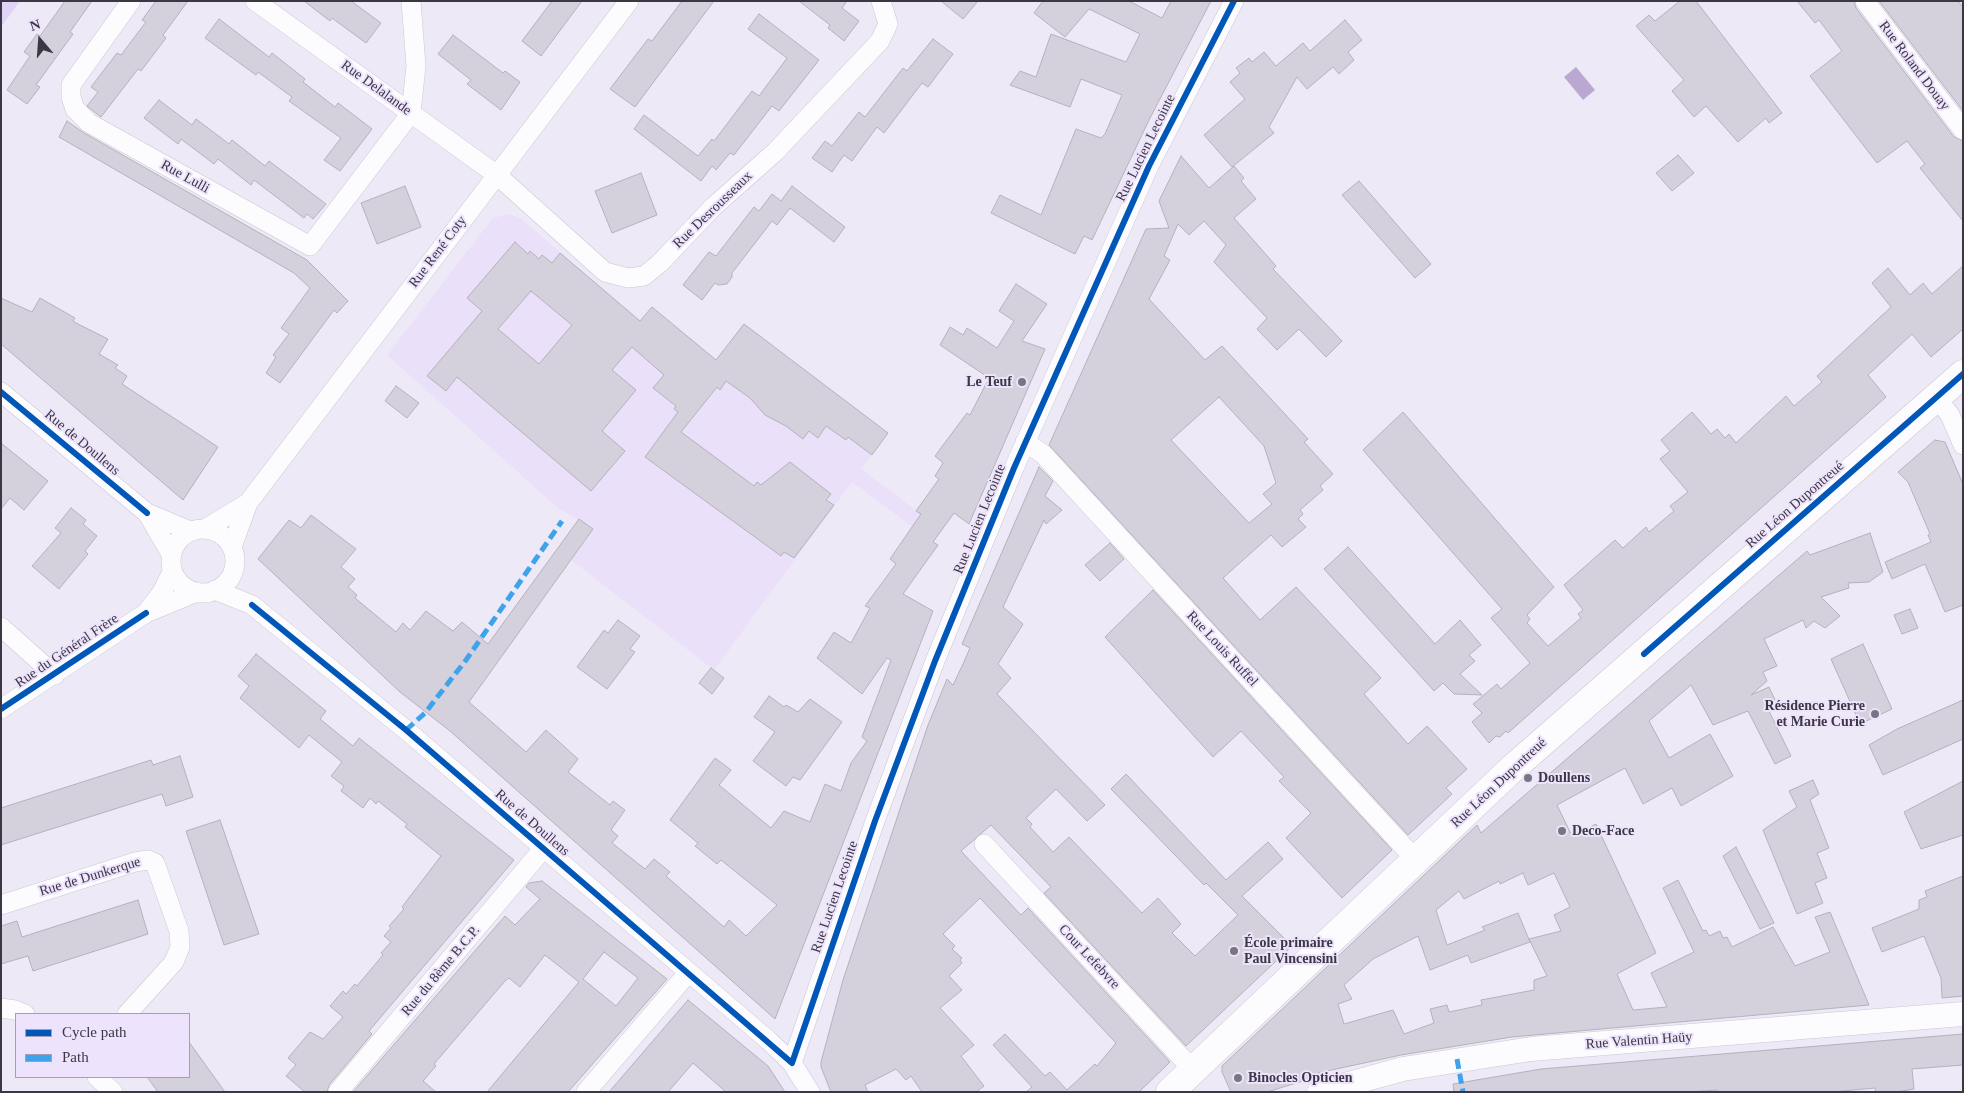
<!DOCTYPE html>
<html>
<head>
<meta charset="utf-8">
<style>
	body { margin:0 }
	#map { position:relative; width:1964px; height:1093px; overflow:hidden; background:#eee9f6; font-family:"Times New Roman",serif }
	canvas { display:block }
	.frame { position:absolute; inset:0; border:2px solid #3c3743; pointer-events:none }
	.legend { position:absolute; left:15px; top:1013px; width:175px; height:65px; box-sizing:border-box; background:#ede3fc; border:1px solid #a69eb2; margin:0; padding:6px 9px; list-style:none; font-size:15px; color:#3c3743 }
	.legend li { display:flex; align-items:center; gap:10px; height:25px }
	.legend b { width:25px; border:1px solid #a69eb2 }
	.north { position:absolute; left:15px; top:15px; width:50px; height:50px; -webkit-text-stroke:4px #ede3fc; paint-order:stroke; rotate:342deg; font-size:14px; font-weight:700; line-height:20px; text-align:center; color:#3c3743 }
	.north::after { content:''; display:block; margin:auto; width:18px; height:22px; background:#3c3743; clip-path:polygon(50% 0,100% 100%,50% 72%,0 100%) }
</style>
</head>
<body>
<div id="map">
<canvas width="1964" height="1093"></canvas>
<div class="frame"></div>
<ul class="legend">
<li><b style="height:6px;background:#0057b8"></b>Cycle path</li>
<li><b style="height:6px;background:#3fa3ec"></b>Path</li>
</ul>
<div class="north">N</div>
</div>
<script>
const ctx = document.querySelector('canvas').getContext('2d');
ctx.lineJoin = 'round';
function fillPath(path, color) { ctx.fillStyle = color; ctx.fill(path, 'evenodd'); }
const shape = rows => new Path2D(rows.map(r => 'M' + r).join(''));
function stroke(path, color, width, dash) { ctx.strokeStyle = color; ctx.lineWidth = width; ctx.lineCap = dash ? 'butt' : 'round'; ctx.setLineDash(dash || []); ctx.stroke(path); }
function drawText(font, color, halo, rows, align = 'center') {
  ctx.font = font + ' "Times New Roman",serif'; ctx.lineWidth = 4; ctx.setLineDash([]); ctx.textBaseline = 'middle'; ctx.strokeStyle = halo; ctx.fillStyle = color; for (const [text, x, y, turn = 0] of rows) {
    ctx.save(); ctx.translate(x, y); ctx.rotate((+turn || 0) * Math.PI / 180); ctx.textAlign = isNaN(turn) ? turn : align; if (halo) ctx.strokeText(text, 0, 0); ctx.fillText(text, 0, 0); ctx.restore();
  }
}
const built = shape([
	[509,214,520,218,704,375,744,325,864,415,851,434,874,452,861,469,937,526,928,538,852,482,714,670,571,560,593,529,558,508,387,355,493,218]
]);
const green = shape([
	[1,1,20,1,1,27]
]);
const water = shape([
	[1576,67,1595,90,1583,100,1564,77]
]);
const building = shape([
	[65,1,92,1,70,32,73,34,36,85,40,87,27,104,7,90,30,56,24,52,37,34,40,36,65,1],
	[156,1,188,1,163,35,166,38,141,71,138,69,101,117,87,106,98,92,91,87,117,53,121,55,146,22,142,20,156,1],
	[304,1,351,1,381,23,366,43,332,18,330,21,304,1],
	[552,1,582,1,541,56,522,41,552,1],
	[682,1,714,1,635,107,610,89,648,39,652,41,682,1],
	[799,1,847,1,842,8,859,21,844,41,828,28,830,25,799,1],
	[941,1,978,1,963,19,941,1],
	[1043,1,1129,1,1162,18,1171,1,1211,1,1149,120,1092,240,1084,236,1075,254,991,213,1000,195,1041,215,1076,129,1101,138,1105,134,1122,95,1081,79,1070,107,1010,85,1020,71,1036,77,1051,34,1126,62,1140,34,1089,9,1065,37,1034,13,1043,1],
	[1680,1,1696,1,1782,113,1769,123,1766,118,1738,142,1706,106,1694,117,1672,91,1684,80,1636,26,1649,15,1655,21,1680,1],
	[1797,1,1854,1,1856,8,1954,137,1963,141,1963,221,1920,168,1925,164,1907,141,1877,163,1810,76,1842,51,1819,20,1815,23,1797,1],
	[1879,1,1958,1,1963,7,1963,111,1879,1],
	[759,14,819,60,779,111,772,106,734,155,730,153,716,170,712,166,701,181,634,129,644,115,698,156,712,139,714,141,752,91,759,96,787,58,748,29,759,14],
	[219,19,269,57,272,53,305,79,303,82,335,107,338,103,372,129,340,171,324,160,341,138,289,101,292,97,258,72,256,75,205,38,219,19],
	[1345,20,1362,40,1348,52,1354,60,1339,74,1333,67,1307,89,1297,77,1269,127,1274,133,1232,167,1204,135,1245,99,1230,82,1240,73,1236,68,1249,58,1252,62,1264,52,1276,66,1303,43,1310,51,1345,20],
	[453,35,503,73,505,71,520,82,501,110,467,84,471,80,438,54,453,35],
	[933,39,953,54,928,87,922,83,884,133,877,127,852,161,844,155,832,172,812,158,825,141,832,146,859,112,865,117,903,68,907,71,933,39],
	[159,100,192,125,196,119,229,144,232,140,265,166,269,161,326,204,313,219,307,214,304,218,254,180,251,185,218,159,214,164,181,139,178,144,144,118,159,100],
	[67,121,84,133,307,260,348,301,337,313,334,310,280,383,266,373,276,357,273,355,289,334,281,328,310,288,294,273,59,137,67,121],
	[1678,155,1694,173,1672,191,1656,173,1678,155],
	[1181,156,1209,188,1234,166,1244,178,1241,181,1256,199,1234,218,1276,266,1273,269,1342,341,1326,357,1299,329,1277,350,1257,329,1267,318,1214,262,1226,245,1204,221,1189,235,1178,224,1164,256,1170,260,1149,299,1205,360,1222,346,1308,439,1304,442,1333,474,1320,486,1323,490,1300,510,1303,514,1298,519,1306,527,1282,547,1271,535,1223,578,1260,620,1296,587,1381,678,1364,694,1408,744,1427,726,1467,769,1446,788,1452,794,1408,835,1049,445,1146,229,1169,228,1159,201,1181,156],
	[1219,397,1264,446,1276,483,1263,494,1272,504,1249,523,1171,440,1219,397],
	[641,173,657,215,612,233,595,191,641,173],
	[1359,181,1431,264,1415,278,1342,195,1359,181],
	[405,186,421,227,377,244,361,203,405,186],
	[792,186,845,227,834,242,790,208,777,225,772,221,732,273,732,277,727,284,718,285,715,283,702,300,683,285,709,252,716,256,754,207,759,211,772,194,781,201,792,186],
	[515,242,528,254,530,251,539,259,542,255,552,263,560,253,640,321,652,307,716,360,744,324,888,433,872,455,848,437,846,440,826,426,818,438,809,431,803,439,786,426,765,415,750,398,726,381,720,390,717,387,681,432,754,486,757,482,761,485,790,462,831,494,826,500,834,505,794,558,784,552,781,556,645,457,678,412,674,409,676,406,653,388,664,375,632,347,612,370,636,390,602,431,625,451,591,491,457,377,446,391,427,376,482,311,467,298,515,242],
	[531,291,572,325,539,364,498,329,531,291],
	[1963,266,1963,329,1931,357,1912,334,1868,375,1886,397,1508,733,1506,731,1500,737,1496,736,1489,743,1472,722,1482,713,1473,704,1497,684,1501,689,1530,663,1491,618,1502,609,1363,450,1403,412,1554,587,1527,615,1530,619,1527,623,1548,646,1581,618,1578,614,1583,610,1564,585,1615,540,1623,548,1646,527,1649,532,1674,511,1670,506,1688,492,1660,459,1670,451,1661,440,1692,412,1711,434,1717,429,1725,438,1729,434,1736,443,1786,396,1794,406,1822,382,1817,376,1891,307,1872,283,1888,268,1910,295,1923,283,1932,294,1963,266],
	[1016,284,1047,304,1022,341,1045,349,969,524,954,513,933,542,938,545,903,594,933,611,775,1019,450,731,400,692,258,559,289,520,301,528,311,515,356,549,341,567,355,579,348,587,357,595,355,598,396,632,403,623,410,630,426,611,453,631,462,622,488,644,579,519,593,529,469,702,526,752,546,730,578,759,568,772,610,805,613,801,625,810,611,830,618,836,612,843,645,869,654,859,670,872,666,876,724,927,729,920,746,936,777,905,721,860,717,864,695,846,698,843,670,820,715,758,731,770,719,785,771,828,784,811,810,822,825,784,841,791,851,763,867,741,862,737,891,660,887,658,862,694,817,658,834,632,851,643,870,608,865,606,896,564,890,559,921,514,916,511,939,479,935,476,943,463,935,456,967,413,970,415,989,378,940,345,950,327,963,335,967,328,997,348,1014,321,999,311,1016,284],
	[1,298,32,312,40,298,75,318,73,321,78,324,108,339,99,354,118,365,115,368,127,376,122,384,218,447,183,500,1,344,1,298],
	[396,386,419,403,407,418,385,401,396,386],
	[1935,440,1945,442,1963,484,1963,605,1945,612,1925,564,1892,579,1885,562,1931,542,1928,535,1930,534,1908,482,1898,472,1935,440],
	[1,443,48,481,24,510,10,498,1,509,1,443],
	[1039,467,1053,481,1045,496,1062,510,1046,524,1044,520,1003,607,1023,624,998,664,1011,678,997,694,1105,805,1087,821,1056,789,1026,818,1032,824,1030,827,1053,852,1069,837,1142,913,1158,898,1181,924,1172,933,1195,956,1238,915,1206,883,1204,885,1111,789,1126,774,1226,880,1268,842,1283,859,1242,896,1292,946,1186,1046,1044,893,1051,887,991,825,961,851,1021,915,1028,908,1170,1062,1139,1092,1026,1092,1032,1087,993,1045,1005,1034,1045,1076,1050,1072,1067,1090,1095,1064,1097,1066,1116,1043,980,898,943,934,955,946,952,949,962,958,960,960,962,963,949,976,962,990,940,1008,974,1045,961,1056,984,1086,976,1092,922,1092,911,1076,906,1080,896,1069,865,1085,868,1092,831,1092,821,1067,821,1062,843,980,928,725,947,679,953,685,963,664,970,648,962,644,1039,467],
	[71,508,86,520,83,524,97,536,85,551,88,554,59,589,32,566,61,533,55,528,71,508],
	[1870,533,1883,572,1869,582,1848,583,1849,588,1821,597,1840,616,1825,628,1814,621,1806,628,1803,620,1764,639,1777,666,1763,672,1767,681,1751,695,1769,687,1775,700,1766,705,1791,756,1775,764,1748,711,1713,725,1691,685,1649,721,1669,758,1710,734,1733,776,1681,806,1672,788,1643,804,1625,768,1557,805,1572,836,1596,824,1656,953,1617,974,1633,1010,1667,1007,1651,973,1694,952,1663,888,1678,880,1703,931,1706,930,1709,936,1720,931,1723,938,1727,937,1732,947,1773,927,1795,966,1830,952,1815,917,1830,912,1869,1005,1512,1037,1401,1055,1318,1073,1319,1076,1267,1092,1231,1092,1222,1072,1222,1066,1477,825,1481,833,1807,551,1810,555,1870,533],
	[1523,873,1528,885,1554,873,1570,907,1554,915,1561,931,1529,939,1547,976,1534,980,1534,990,1481,1000,1482,1005,1449,1012,1447,1005,1430,1009,1434,1023,1404,1034,1393,1010,1344,1024,1338,1004,1352,999,1344,985,1373,959,1418,936,1430,970,1468,955,1471,963,1530,942,1518,913,1482,927,1485,930,1447,945,1436,910,1459,891,1464,899,1499,881,1500,884,1523,873],
	[1110,543,1124,559,1100,581,1085,565,1110,543],
	[1348,547,1435,644,1460,620,1481,645,1469,655,1475,661,1460,674,1482,695,1454,694,1443,683,1434,691,1324,569,1348,547],
	[1153,590,1392,850,1342,898,1286,838,1311,813,1279,781,1284,777,1241,731,1213,757,1105,637,1153,590],
	[1910,609,1918,628,1902,634,1894,615,1910,609],
	[618,620,640,636,630,649,635,652,607,689,577,667,604,630,608,633,618,620],
	[1863,644,1892,709,1860,724,1831,659,1863,644],
	[256,654,326,711,320,719,353,746,359,738,514,860,369,1031,372,1034,329,1085,327,1092,305,1092,286,1076,296,1065,288,1058,310,1032,323,1039,343,1017,330,1006,343,991,346,994,355,984,357,986,383,955,381,953,391,942,384,936,391,928,389,926,404,909,402,907,441,856,405,827,407,824,378,801,376,804,370,798,363,808,341,791,344,786,331,776,342,762,309,735,299,748,240,698,249,686,238,676,256,654],
	[711,668,724,678,712,694,699,683,711,668],
	[769,696,784,707,786,705,798,712,810,699,842,722,800,780,793,777,786,786,753,761,775,732,754,717,769,696],
	[1963,700,1963,739,1883,775,1869,745,1897,729,1963,700],
	[180,756,193,797,166,806,162,794,1,845,1,808,151,760,153,765,180,756],
	[1813,780,1819,794,1810,800,1829,848,1817,853,1827,878,1815,883,1823,903,1797,914,1763,830,1797,807,1789,791,1813,780],
	[1963,781,1963,835,1921,849,1904,812,1963,781],
	[220,820,259,934,224,945,186,831,220,820],
	[1736,847,1774,923,1760,929,1723,856,1736,847],
	[1963,876,1963,996,1942,998,1941,978,1924,936,1882,952,1872,928,1919,909,1919,900,1927,897,1925,891,1963,876],
	[542,881,667,979,568,1092,487,1092,579,982,545,955,520,987,509,978,505,981,434,1064,436,1066,423,1081,436,1092,353,1092,505,916,515,925,540,899,526,887,529,883,542,881],
	[604,952,638,978,616,1006,583,979,604,952],
	[138,900,148,934,33,971,28,956,1,964,1,926,17,921,22,937,138,900],
	[688,1000,768,1066,785,1092,726,1092,693,1063,668,1092,609,1092,688,1000],
	[1963,1034,1963,1065,1912,1069,1914,1089,1896,1092,1876,1092,1875,1088,1831,1092,1719,1092,1718,1090,1687,1092,1454,1092,1453,1084,1541,1069,1963,1034],
	[189,1042,225,1092,158,1092,147,1077,189,1077,189,1042]
]);
const minor = shape([
	[131,1,71,85,71,97,75,109,89,123,310,246,411,113,416,66,411,1],
	[255,1,497,175,605,272,628,278,644,276,660,263,713,207,775,152,880,41,888,24,881,1],
	[1865,1,1963,130],
	[1,392,147,513,190,531],
	[1936,397,1950,415,1963,445],
	[1025,442,1043,454,1416,860],
	[147,513,171,554],
	[205,529,248,503],
	'171 561a32 32 0 1 1 64 0a32 32 0 1 1-64 0Z',
	[232,547,248,503,629,1],
	[215,590,252,605,406,730,768,1040,792,1063,810,1092],
	[146,613,162,592,172,572],
	[1,627,55,675],
	[1,709,146,613,197,592],
	[984,844,1193,1070],
	[1,905,135,862,148,860,155,863,179,931,180,947,174,962,127,1014],
	[1,1008,15,1010,25,1014],
	[792,1063,875,821,935,661,1014,468,1149,166,1234,1],
	[97,1077,113,1092],
	[338,1092,543,849],
	[586,1092,688,973]
]);
const tertiary = shape([
	[1319,1092,1403,1069,1531,1049,1963,1014]
]);
const primary = shape([
	[1170,1092,1514,767,1963,374]
]);
const quiet = shape([
	[406,730,425,713,466,660,562,521],
	[1457,1059,1463,1092]
]);
const cycleway = shape([
	[1,392,147,513],
	[252,605,406,730,792,1063,875,821,935,661,1014,468,1149,166,1234,1],
	[1644,654,1963,374],
	[1,709,146,613]
]);
const markers = [
	[1022,382,5,"#7a7582"],
	[1875,714,5,"#7a7582"],
	[1528,778,5,"#7a7582"],
	[1562,831,5,"#7a7582"],
	[1234,951,5,"#7a7582"],
	[1238,1078,5,"#7a7582"]
];
const streetNames = [
	["Rue Roland Douay",1914,66,53],
	["Rue Delalande",376,88,36],
	["Rue Lucien Lecointe",1146,148,-64],
	["Rue Lulli",185,177,29],
	["Rue Desrousseaux",713,210,-44],
	["Rue René Coty",438,252,-53],
	["Rue de Doullens",82,443,40],
	["Rue Léon Dupontreué",1795,505,-41],
	["Rue Lucien Lecointe",980,519,-68],
	["Rue Louis Ruffel",1222,649,47],
	["Rue du Général Frère",67,651,-34],
	["Rue Léon Dupontreué",1499,783,-43],
	["Rue de Doullens",532,823,41],
	["Rue de Dunkerque",90,877,-17],
	["Rue Lucien Lecointe",835,897,-71],
	["Cour Lefebvre",1089,957,47],
	["Rue du 8ème B.C.P.",441,971,-50],
	["Rue Valentin Haüy",1639,1041,-4]
];
const poiNames = [
	["Le Teuf",1012,382,"right"],
	["Résidence Pierre",1865,706,"right"],
	["et Marie Curie",1865,722,"right"],
	["Doullens",1538,778],
	["Deco-Face",1572,831],
	["École primaire",1244,943],
	["Paul Vincensini",1244,959],
	["Binocles Opticien",1248,1078]
];
fillPath(built, '#eae0fa');
fillPath(green, '#e1d2f7');
fillPath(water, '#baa8d2');
fillPath(building, '#d4d0dc');
stroke(building, '#b5b1bc', 1);
stroke(minor, '#cbc6d2', 20);
stroke(tertiary, '#cbc6d2', 25);
stroke(primary, '#cbc6d2', 29);
stroke(minor, '#fcfcfe', 19);
stroke(tertiary, '#fcfcfe', 24);
stroke(primary, '#fcfcfe', 28);
stroke(quiet, '#3fa3ec', 5, [10, 5]);
stroke(cycleway, '#0057b8', 6);
for (const [x, y, r, color] of markers) { const dot = new Path2D(); dot.arc(x, y, r, 0, 2 * Math.PI); ctx.fillStyle = color; ctx.fill(dot); stroke(dot, '#ede3fc', 2); }
drawText('14px', '#3c3743', '#ede3fc', streetNames);
drawText('bold 14px', '#3c3743', '#ede3fc', poiNames, 'left');
</script>
</body>
</html>
